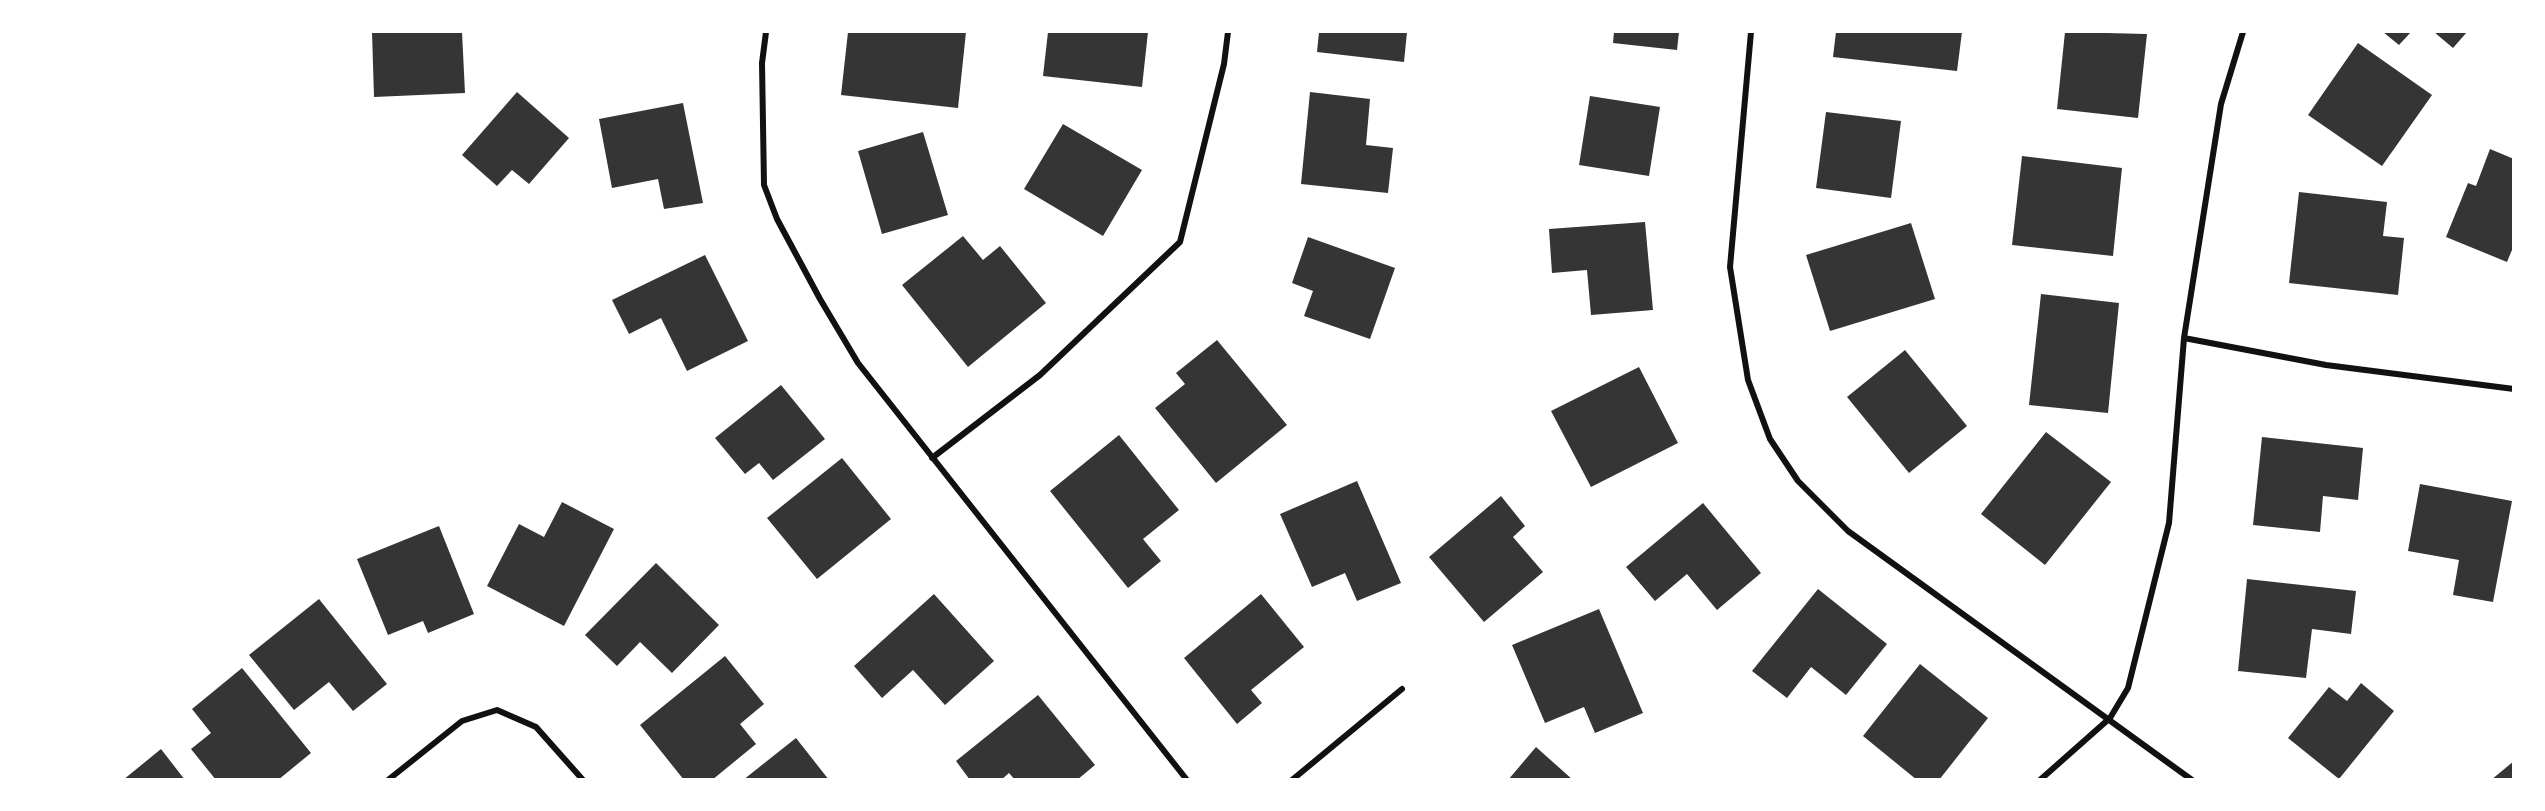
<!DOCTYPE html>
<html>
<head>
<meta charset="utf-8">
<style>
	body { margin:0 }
	#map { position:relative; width:2545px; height:811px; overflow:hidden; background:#fff; font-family:Mulish,sans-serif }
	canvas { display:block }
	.frame { position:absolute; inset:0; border:33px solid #fff; pointer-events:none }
</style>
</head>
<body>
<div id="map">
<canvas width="2545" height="811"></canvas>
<div class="frame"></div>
</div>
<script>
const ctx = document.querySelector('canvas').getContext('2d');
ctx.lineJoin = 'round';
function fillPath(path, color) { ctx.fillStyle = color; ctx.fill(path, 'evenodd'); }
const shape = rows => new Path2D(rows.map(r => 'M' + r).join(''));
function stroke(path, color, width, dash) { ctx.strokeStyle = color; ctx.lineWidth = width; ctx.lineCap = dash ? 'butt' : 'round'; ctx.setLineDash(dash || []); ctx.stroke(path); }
const building = shape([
	[372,32,462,32,465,93,374,97],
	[848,32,966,32,958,108,841,95],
	[1048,32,1148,32,1142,87,1043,76],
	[1319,32,1407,32,1404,62,1317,52],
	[1614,32,1679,32,1677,50,1613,43],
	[1836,32,1962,32,1957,71,1833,57],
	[2065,32,2147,34,2138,118,2057,109],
	[2383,32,2411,32,2399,45],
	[2434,32,2467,32,2453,48],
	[2358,43,2432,95,2382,166,2308,115],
	[517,92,569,138,529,184,512,170,497,186,462,155],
	[1310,92,1370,99,1366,145,1393,148,1388,193,1301,184],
	[1590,96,1660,107,1649,176,1579,165],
	[683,103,703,203,664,209,658,179,612,188,599,119],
	[1826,112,1901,121,1891,198,1816,188],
	[1063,124,1142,170,1103,236,1024,189],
	[923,132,948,215,882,234,858,151],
	[2490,149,2514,159,2514,245,2507,262,2446,237,2468,183,2476,186],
	[2022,156,2122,168,2113,256,2012,245],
	[2299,192,2387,202,2383,236,2404,238,2398,295,2289,283],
	[1645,222,1653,310,1591,315,1587,270,1552,273,1549,229],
	[1911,223,1935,299,1830,331,1806,255],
	[963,236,983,260,1000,246,1046,303,968,367,902,285],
	[1308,237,1395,268,1370,339,1304,316,1313,291,1292,283],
	[705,255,748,341,687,371,661,318,629,334,612,300],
	[2041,294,2119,303,2108,413,2029,405],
	[1217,340,1287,425,1216,483,1155,408,1185,384,1176,373],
	[1905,350,1967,426,1909,473,1847,397],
	[1639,367,1678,443,1591,487,1551,411],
	[781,385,825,439,773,480,759,463,745,474,715,438],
	[2046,432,2111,482,2045,565,1981,514],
	[1119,435,1179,510,1143,539,1161,561,1128,588,1050,491],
	[2262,437,2363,448,2358,500,2323,496,2320,532,2253,525],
	[842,458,891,519,817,579,767,518],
	[1357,481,1401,583,1357,601,1345,573,1312,587,1280,514],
	[2420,484,2512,501,2493,602,2453,595,2459,560,2408,551],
	[1501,496,1525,526,1513,537,1543,572,1484,622,1429,557],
	[562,502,614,529,564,626,487,586,519,524,544,537],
	[1703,503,1761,573,1717,610,1687,574,1655,601,1626,567],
	[439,526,474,614,428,633,423,621,388,635,357,559],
	[656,563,719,625,672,673,640,642,617,666,585,635],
	[2247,579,2356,591,2351,634,2312,629,2306,678,2238,671],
	[1818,589,1887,644,1846,695,1811,667,1787,698,1752,671],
	[934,594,994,661,945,705,913,670,882,698,854,666],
	[1261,594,1304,647,1251,690,1262,703,1237,724,1184,658],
	[319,599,387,684,353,711,329,682,294,710,249,655],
	[1599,609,1643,713,1595,733,1584,707,1545,723,1512,645],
	[725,656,764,704,740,724,756,744,712,780,684,780,640,725],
	[1920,664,1988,718,1939,780,1917,780,1863,736],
	[242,668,311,753,278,780,216,780,191,749,211,733,192,709],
	[2361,683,2394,711,2339,779,2288,738,2329,687,2347,701],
	[1038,695,1095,765,1077,780,1015,780,1009,773,1001,780,970,780,956,761],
	[796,738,829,780,743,780],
	[1536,747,1573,780,1508,780],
	[161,749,185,780,123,780],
	[2514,761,2514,780,2491,780]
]);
const minor = shape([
	[766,32,762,63,764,185,777,219,820,299,858,363,1187,780],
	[1751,32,1730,267,1748,380,1770,439,1798,481,1848,531,2192,780],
	[2184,338,2326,365,2514,389],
	[932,458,1040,375,1180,242,1224,64,1228,32],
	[388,780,462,721,497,710,536,727,583,780],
	[1292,780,1402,689],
	[2040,780,2110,718,2128,688,2169,523,2184,338,2221,104,2243,32]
]);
fillPath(building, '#353535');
stroke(minor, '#111', 6);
</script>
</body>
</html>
